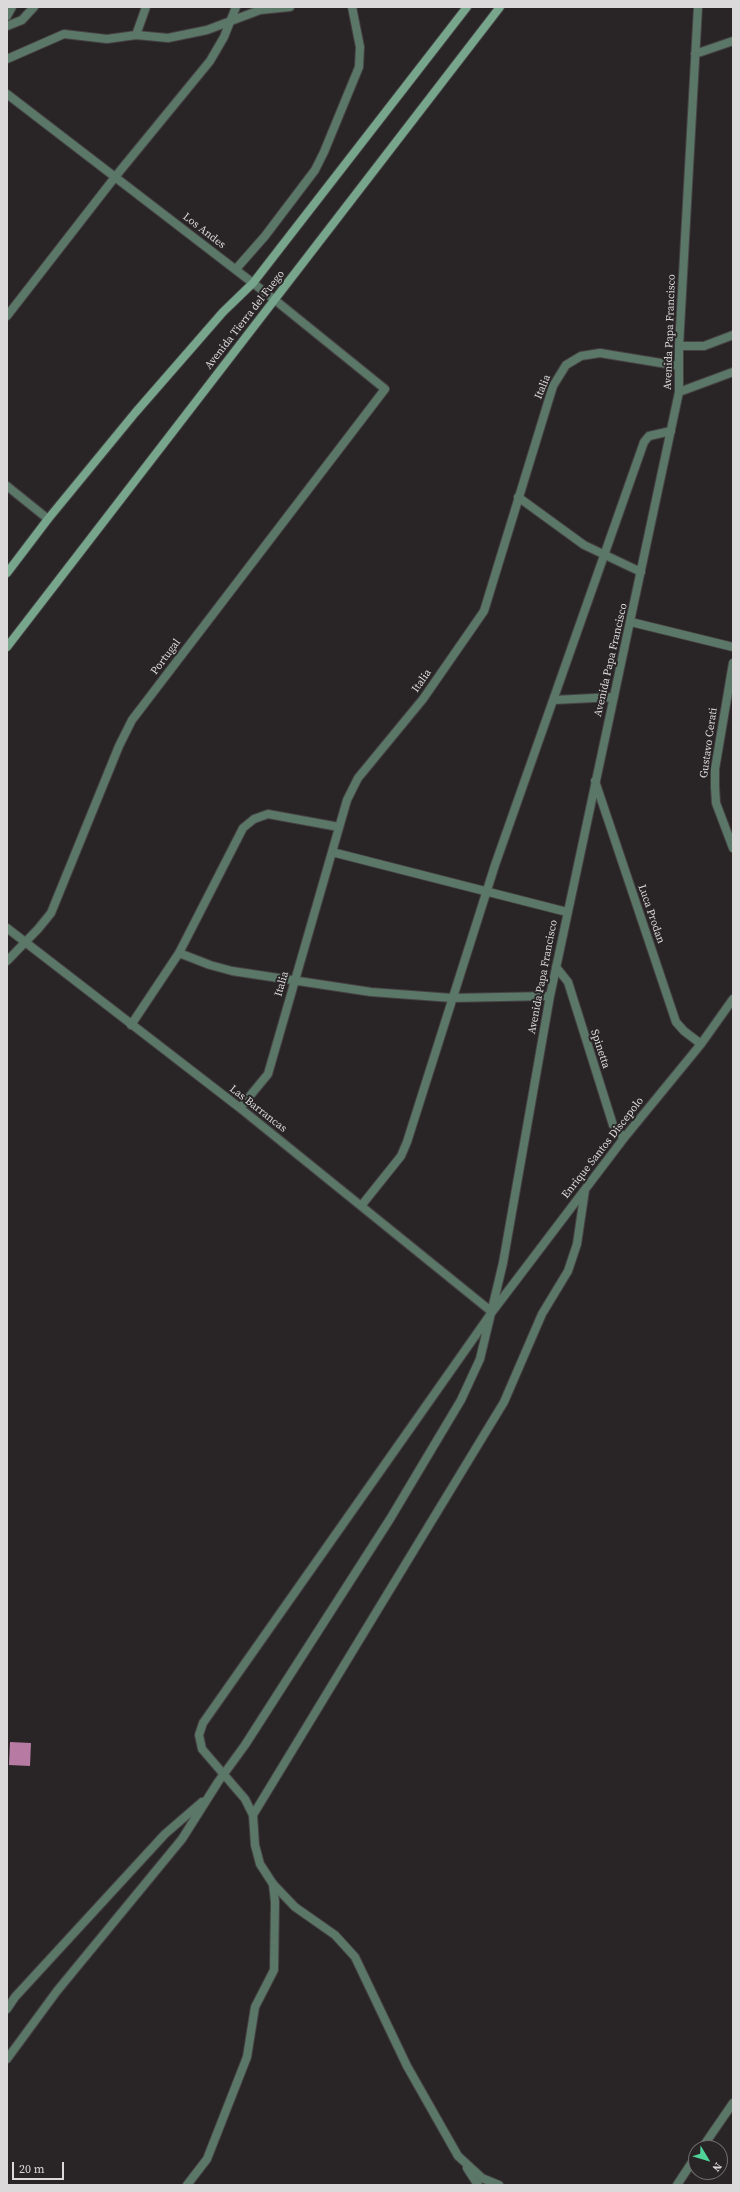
<!DOCTYPE html>
<html>
<head>
<meta charset="utf-8">
<style>
	body { margin:0 }
	#map { position:relative; width:740px; height:2192px; overflow:hidden; background:#292527; font-family:"Source Serif 4",serif }
	canvas { display:block }
	.frame { position:absolute; inset:0; border:8px solid #dcd9db; pointer-events:none }
	.north { position:absolute; left:688px; top:2140px; width:40px; height:40px; box-sizing:border-box; background:#292527; border:1px solid #716d6f; border-radius:50%; rotate:128deg; font-size:11px; font-weight:700; line-height:16px; text-align:center; color:#dcd9db }
	.north::after { content:''; display:block; margin:auto; width:14px; height:18px; background:#50d398; clip-path:polygon(50% 0,100% 100%,50% 72%,0 100%) }
	.scale { position:absolute; left:12px; top:2162px; width:52px; height:18px; box-sizing:border-box; border:2px solid #dcd9db; border-top:0; padding-left:5px; font-size:12px; line-height:14px; white-space:nowrap; color:#dcd9db; -webkit-text-stroke:3px #292527; paint-order:stroke }
</style>
</head>
<body>
<div id="map">
<canvas width="740" height="2192"></canvas>
<div class="frame"></div>
<div class="north">N</div>
<div class="scale">20 m</div>
</div>
<script>
const ctx = document.querySelector('canvas').getContext('2d');
ctx.lineJoin = 'round';
function fillPath(path, color) { ctx.fillStyle = color; ctx.fill(path, 'evenodd'); }
const shape = rows => new Path2D(rows.map(r => 'M' + r).join(''));
function stroke(path, color, width, dash) { ctx.strokeStyle = color; ctx.lineWidth = width; ctx.lineCap = dash ? 'butt' : 'round'; ctx.setLineDash(dash || []); ctx.stroke(path); }
function drawText(font, color, halo, rows, align = 'center') {
  ctx.font = font + ' "Source Serif 4",serif'; ctx.lineWidth = 4; ctx.setLineDash([]); ctx.textBaseline = 'middle'; ctx.strokeStyle = halo; ctx.fillStyle = color; for (const [text, x, y, turn = 0] of rows) {
    ctx.save(); ctx.translate(x, y); ctx.rotate((+turn || 0) * Math.PI / 180); ctx.textAlign = isNaN(turn) ? turn : align; if (halo) ctx.strokeText(text, 0, 0); ctx.fillText(text, 0, 0); ctx.restore();
  }
}
const building = shape([
	[10,1742,31,1743,30,1766,9,1765]
]);
const lane = shape([
	[702,2148,733,2103],
	[187,2185,207,2159,247,2057,255,2007,274,1970,275,1902,273,1884],
	[677,2185,696,2156]
]);
const street = shape([
	[7,16,12,7],
	[7,26,22,20,34,7],
	[136,35,146,7],
	[695,54,733,41],
	[7,59,64,34,107,39,136,35,168,38,207,30,260,10,290,7],
	[7,94,275,300,385,389,132,720,119,746,51,913,38,929,7,961],
	[236,269,265,236,315,170,324,152,359,67,360,47,352,7],
	[7,316,115,177,210,61,224,37,236,7],
	[679,346,704,346,733,335],
	[679,392,733,372],
	[7,486,48,519],
	[518,497,584,545,641,572],
	[631,622,733,647],
	[733,663,715,769,715,787,716,803,733,848],
	[554,700,614,697],
	[595,781,676,1022,684,1031,701,1044],
	[332,852,567,912],
	[7,928,240,1108,492,1312],
	[179,953,210,965,232,971,371,992,452,998,550,996],
	[556,967,568,982,613,1125,624,1138],
	[131,1025,179,953,243,828,254,819,268,814,339,827],
	[240,1108,268,1074,347,800,358,778,423,699,484,611,553,386,566,365,581,356,600,353,679,366],
	[361,1206,401,1156,407,1142,495,865,644,442,649,436,671,431],
	[253,1815,504,1402,542,1314,568,1271,577,1244,585,1190],
	[7,2009,15,1997,165,1834,202,1802],
	[7,2059,57,1991,182,1839,218,1782,245,1745,390,1519,461,1400,480,1359,503,1263,550,996,679,392,679,346,698,7],
	[467,2168,478,2185],
	[499,2185,482,2178,458,2156,407,2066,355,1957,335,1935,295,1907,273,1884,260,1864,255,1845,253,1815,245,1799,202,1749,199,1735,203,1723,492,1312,624,1138,701,1044,733,999]
]);
const secondary = shape([
	[7,573,48,519,135,413,223,312,253,283,467,7],
	[7,647,500,7]
]);
const streetNames = [
	["Los Andes",204,231,38],
	["Avenida Tierra del Fuego",245,320,-52],
	["Avenida Papa Francisco",670,332,-88],
	["Italia",543,387,-67],
	["Portugal",166,657,-53],
	["Avenida Papa Francisco",611,660,-77],
	["Italia",422,681,-55],
	["Gustavo Cerati",709,743,-82],
	["Luca Prodan",651,914,71],
	["Avenida Papa Francisco",543,977,-79],
	["Italia",282,984,-74],
	["Spinetta",600,1049,72],
	["Las Barrancas",258,1109,38],
	["Enrique Santos Discepolo",603,1148,-52]
];
fillPath(building, '#b77aa2');
stroke(lane, '#464244', 10);
stroke(street, '#464244', 10);
stroke(secondary, '#464244', 10);
stroke(lane, '#5b7768', 8);
stroke(street, '#5b7768', 8);
stroke(secondary, '#77a68d', 8);
drawText('11px', '#dcd9db', '#292527', streetNames);
</script>
</body>
</html>
